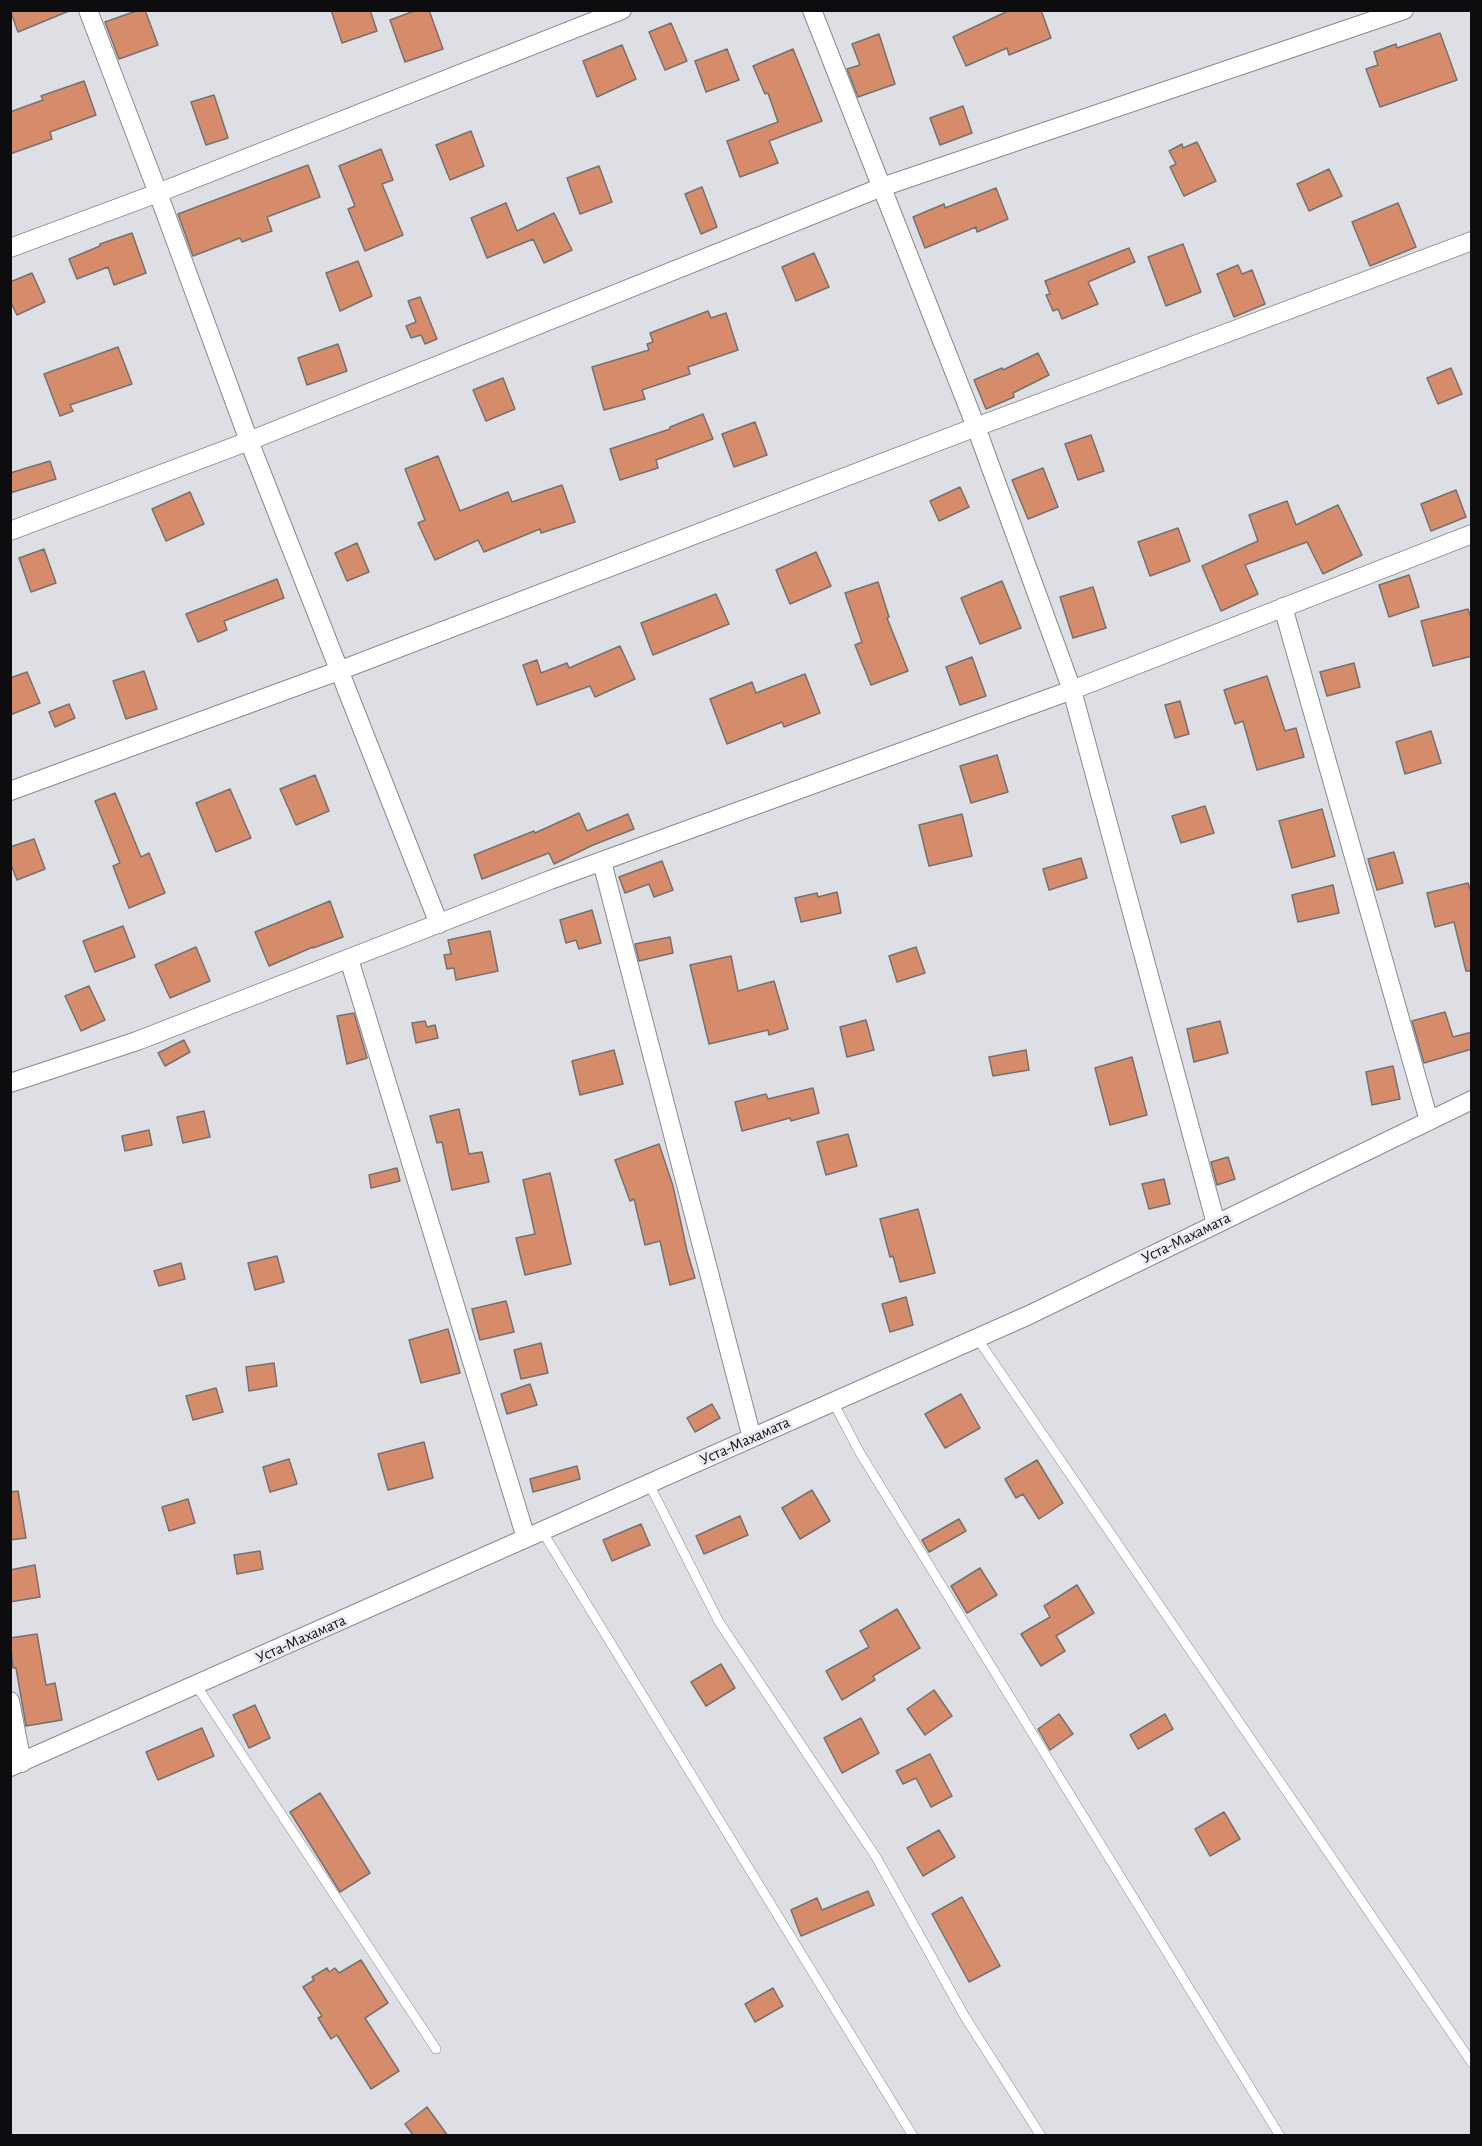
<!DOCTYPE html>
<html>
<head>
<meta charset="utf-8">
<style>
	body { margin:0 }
	#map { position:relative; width:1482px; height:2146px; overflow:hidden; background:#dddfe4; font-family:"Alegreya Sans",sans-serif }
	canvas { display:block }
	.frame { position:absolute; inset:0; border:12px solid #0d0d0f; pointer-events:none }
</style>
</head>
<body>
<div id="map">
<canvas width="1482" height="2146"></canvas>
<div class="frame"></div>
</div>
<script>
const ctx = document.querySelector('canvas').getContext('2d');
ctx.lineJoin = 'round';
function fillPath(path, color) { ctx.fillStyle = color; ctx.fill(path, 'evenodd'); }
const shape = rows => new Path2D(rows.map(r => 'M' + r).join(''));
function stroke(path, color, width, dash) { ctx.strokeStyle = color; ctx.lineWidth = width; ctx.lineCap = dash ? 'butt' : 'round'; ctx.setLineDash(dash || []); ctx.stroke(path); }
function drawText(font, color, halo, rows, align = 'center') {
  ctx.font = font + ' "Alegreya Sans",sans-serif'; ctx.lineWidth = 6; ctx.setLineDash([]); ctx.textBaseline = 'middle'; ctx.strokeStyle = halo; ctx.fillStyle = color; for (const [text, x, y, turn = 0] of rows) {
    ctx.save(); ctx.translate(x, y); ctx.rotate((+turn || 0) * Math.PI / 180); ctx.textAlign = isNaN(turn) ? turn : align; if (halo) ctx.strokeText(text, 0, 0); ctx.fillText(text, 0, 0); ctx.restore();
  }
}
const building = shape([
	[10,10,69,10,69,11,18,32,10,10],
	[139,10,145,10,158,45,119,59,105,22,139,10],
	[331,10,370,10,377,31,342,43,331,10],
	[417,10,429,10,443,49,405,62,390,20,417,10],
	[1010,10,1041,10,1051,38,1009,55,1007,48,966,66,953,37,1010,10],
	[671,23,687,61,665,70,649,32,671,23],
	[1440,33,1457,80,1380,107,1366,69,1378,65,1374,52,1396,44,1397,48,1440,33],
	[879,34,895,84,858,97,847,69,860,65,852,44,879,34],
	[622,45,636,79,597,97,583,61,622,45],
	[727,49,739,80,706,92,695,61,727,49],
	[793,49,822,121,769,141,778,163,740,177,727,141,778,122,768,93,765,94,753,66,793,49],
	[84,81,96,115,50,132,52,139,10,154,10,112,43,100,41,96,84,81],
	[214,95,228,138,206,145,191,102,214,95],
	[963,106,972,133,940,145,930,118,963,106],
	[471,131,484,166,450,180,436,145,471,131],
	[1197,142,1216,181,1184,196,1170,167,1176,164,1169,151,1182,144,1183,148,1197,142],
	[381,149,393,180,382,184,403,235,365,251,348,209,355,206,339,166,381,149],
	[308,165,320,197,267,217,272,231,242,242,240,238,193,256,178,214,308,165],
	[599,166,612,202,580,214,567,178,599,166],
	[1329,169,1342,196,1309,211,1297,184,1329,169],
	[702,187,717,227,701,234,685,194,702,187],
	[996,188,1008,219,977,232,976,227,925,248,913,217,944,204,945,208,996,188],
	[506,203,517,231,554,213,572,250,544,263,533,239,487,258,471,218,506,203],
	[1398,203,1416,247,1370,266,1352,222,1398,203],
	[132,233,146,273,114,285,108,267,77,279,69,259,100,246,100,244,132,233],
	[1183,244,1201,292,1166,306,1148,257,1183,244],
	[1129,248,1135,262,1088,282,1098,304,1062,319,1058,309,1053,311,1046,295,1050,294,1045,281,1129,248],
	[814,253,829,287,796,301,782,267,814,253],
	[358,261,372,296,340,311,326,273,358,261],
	[1238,265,1242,274,1252,270,1265,304,1234,317,1217,274,1238,265],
	[32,273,45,302,17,315,10,301,10,282,32,273],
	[420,297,437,339,425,344,421,335,411,338,406,326,416,322,408,301,420,297],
	[708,311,711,318,726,313,738,350,688,367,690,374,642,390,645,399,604,410,592,367,649,350,647,344,653,342,650,333,708,311],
	[338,344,347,371,307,385,298,358,338,344],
	[118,347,132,384,70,405,73,411,60,416,44,374,118,347],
	[1038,353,1049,375,1013,393,1014,397,986,409,974,380,1002,368,1003,370,1038,353],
	[1451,368,1462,394,1438,404,1427,378,1451,368],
	[503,378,515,409,486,421,473,390,503,378],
	[703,414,713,439,656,460,658,468,620,480,610,449,670,429,670,427,703,414],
	[755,422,767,455,734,467,722,434,755,422],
	[1091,435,1104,471,1078,480,1065,444,1091,435],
	[438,456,460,511,508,492,512,502,562,485,575,522,541,533,540,529,484,552,478,540,435,560,418,523,425,520,405,469,438,456],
	[50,461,56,479,10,493,10,473,50,461],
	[1043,468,1058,507,1028,519,1012,480,1043,468],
	[960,487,969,507,939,521,930,501,960,487],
	[1456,490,1466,517,1431,531,1421,504,1456,490],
	[190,492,204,524,166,541,152,509,190,492],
	[1287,501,1296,525,1338,505,1362,555,1323,574,1307,542,1245,565,1258,594,1221,611,1202,566,1258,541,1249,515,1287,501],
	[1178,528,1190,561,1150,576,1138,542,1178,528],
	[357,543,369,572,347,581,335,553,357,543],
	[44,549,56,583,31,592,19,558,44,549],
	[816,552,831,586,790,604,776,570,816,552],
	[1409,575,1419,607,1389,617,1379,585,1409,575],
	[277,579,284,598,224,621,227,630,198,642,186,614,277,579],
	[1002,581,1021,628,980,644,961,598,1002,581],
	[878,582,889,617,887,618,908,671,871,685,855,645,862,642,845,593,878,582],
	[1093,587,1106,628,1073,638,1060,597,1093,587],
	[716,594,729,624,653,655,641,623,716,594],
	[1468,609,1472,621,1472,656,1433,666,1421,621,1468,609],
	[620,646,635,679,595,697,590,686,537,705,523,665,537,660,541,673,567,663,569,668,620,646],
	[972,657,986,696,960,705,946,667,972,657],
	[1354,663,1360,687,1327,696,1320,672,1354,663],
	[144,671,157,709,126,719,113,681,144,671],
	[27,672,40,703,10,715,10,678,27,672],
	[805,674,820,713,784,727,782,722,727,744,710,699,752,682,756,693,805,674],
	[1267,676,1285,731,1296,728,1304,757,1257,770,1243,721,1235,724,1224,690,1267,676],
	[1180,701,1189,734,1175,738,1165,705,1180,701],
	[69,704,75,718,55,727,49,712,69,704],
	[1431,731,1441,763,1405,774,1396,742,1431,731],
	[997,755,1008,792,971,803,960,766,997,755],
	[315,775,329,811,296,825,280,789,315,775],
	[230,789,251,838,216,852,196,803,230,789],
	[115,793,141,857,149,853,165,893,129,908,113,866,120,863,95,801,115,793],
	[1205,806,1214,833,1181,843,1172,816,1205,806],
	[1322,809,1335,856,1292,868,1279,821,1322,809],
	[579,813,587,831,628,814,634,829,593,845,554,864,549,853,482,879,474,855,534,831,535,833,579,813],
	[962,814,972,856,929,866,919,825,962,814],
	[34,839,45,869,17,880,10,862,10,847,34,839],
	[1394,852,1403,883,1377,890,1368,859,1394,852],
	[1081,858,1087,878,1049,890,1043,869,1081,858],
	[662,861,673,890,654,897,649,884,625,893,619,877,662,861],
	[1468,883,1472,895,1472,971,1466,971,1454,922,1435,927,1427,893,1468,883],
	[1333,885,1339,913,1298,922,1292,895,1333,885],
	[837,892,841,913,801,922,795,898,817,893,818,897,837,892],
	[330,901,343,937,313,948,313,947,269,966,255,932,330,901],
	[592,910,601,943,579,949,576,940,566,943,560,920,592,910],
	[123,926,135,957,95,972,83,941,123,926],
	[490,931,498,971,456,980,454,968,447,969,444,955,451,954,448,940,490,931],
	[670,937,673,953,639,961,635,944,670,937],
	[196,947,210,981,170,998,155,965,196,947],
	[916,947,925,973,897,982,889,956,916,947],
	[731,956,738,991,774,981,788,1029,769,1035,768,1030,709,1044,690,965,731,956],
	[89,986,105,1020,81,1031,65,996,89,986],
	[1445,1012,1453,1037,1472,1032,1472,1049,1424,1063,1412,1021,1445,1012],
	[354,1013,367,1058,347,1064,337,1016,354,1013],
	[866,1020,874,1050,847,1057,840,1027,866,1020],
	[425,1021,427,1027,435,1025,438,1038,416,1043,412,1023,425,1021],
	[1220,1021,1228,1053,1194,1062,1187,1029,1220,1021],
	[184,1040,190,1052,165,1066,158,1053,184,1040],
	[614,1050,623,1084,580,1095,572,1061,614,1050],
	[1026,1050,1029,1070,993,1076,989,1057,1026,1050],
	[1132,1057,1147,1115,1110,1125,1095,1068,1132,1057],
	[1393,1066,1400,1099,1372,1105,1366,1072,1393,1066],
	[813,1088,819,1113,791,1121,790,1118,742,1131,735,1102,766,1094,768,1099,813,1088],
	[459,1109,469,1154,482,1152,489,1182,452,1190,442,1142,437,1143,430,1116,459,1109],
	[204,1111,210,1137,183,1143,177,1117,204,1111],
	[149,1130,152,1145,125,1151,122,1136,149,1130],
	[848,1134,857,1166,826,1175,817,1142,848,1134],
	[659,1144,673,1186,687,1251,695,1278,670,1285,660,1241,645,1245,634,1199,630,1201,615,1160,659,1144],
	[1228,1157,1235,1179,1217,1185,1211,1162,1228,1157],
	[397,1168,400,1181,371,1188,369,1175,397,1168],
	[550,1173,571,1264,525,1275,516,1238,535,1234,523,1180,550,1173],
	[1164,1179,1170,1204,1149,1209,1142,1184,1164,1179],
	[918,1209,935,1273,900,1282,893,1256,890,1257,880,1219,918,1209],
	[277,1256,284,1282,255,1290,248,1263,277,1256],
	[181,1263,185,1279,159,1286,154,1271,181,1263],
	[906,1297,913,1325,890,1332,882,1304,906,1297],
	[506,1301,514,1332,480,1340,472,1309,506,1301],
	[448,1329,460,1373,421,1383,409,1340,448,1329],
	[541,1343,548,1373,521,1379,514,1350,541,1343],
	[274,1363,277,1386,249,1391,246,1367,274,1363],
	[530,1384,537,1405,507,1414,501,1394,530,1384],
	[216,1388,223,1412,193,1420,186,1396,216,1388],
	[961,1394,980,1428,945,1448,925,1414,961,1394],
	[712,1404,720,1418,695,1432,687,1418,712,1404],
	[424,1442,433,1478,388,1490,378,1454,424,1442],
	[289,1459,297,1484,270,1492,263,1467,289,1459],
	[1037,1460,1063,1503,1039,1519,1023,1494,1016,1498,1005,1479,1037,1460],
	[577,1466,580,1479,533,1492,530,1479,577,1466],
	[812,1490,830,1521,800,1539,782,1508,812,1490],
	[18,1491,26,1538,10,1540,10,1492,18,1491],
	[188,1499,195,1523,169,1531,162,1507,188,1499],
	[740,1516,748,1535,704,1554,696,1536,740,1516],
	[959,1519,966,1531,929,1552,922,1540,959,1519],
	[641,1524,650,1545,612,1561,603,1540,641,1524],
	[260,1551,263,1569,237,1574,234,1555,260,1551],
	[35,1565,40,1597,10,1602,10,1570,35,1565],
	[980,1568,997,1595,967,1613,951,1586,980,1568],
	[1077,1585,1094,1613,1056,1636,1065,1651,1041,1666,1021,1634,1050,1617,1044,1606,1077,1585],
	[897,1609,920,1648,873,1676,875,1680,842,1700,826,1671,869,1647,860,1631,897,1609],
	[37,1634,46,1685,55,1683,62,1720,26,1726,16,1668,13,1668,10,1638,37,1634],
	[721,1664,735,1688,706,1706,691,1682,721,1664],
	[934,1690,952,1716,925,1735,907,1709,934,1690],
	[255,1705,270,1738,249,1748,233,1715,255,1705],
	[1059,1714,1073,1734,1050,1750,1038,1729,1059,1714],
	[1165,1714,1173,1729,1138,1749,1130,1735,1165,1714],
	[861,1718,879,1753,842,1773,824,1738,861,1718],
	[202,1728,214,1756,158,1780,146,1752,202,1728],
	[930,1754,952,1796,931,1807,916,1778,903,1784,896,1771,930,1754],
	[320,1793,370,1873,340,1892,290,1812,320,1793],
	[1224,1812,1240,1839,1210,1856,1195,1829,1224,1812],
	[939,1830,955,1857,923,1876,907,1848,939,1830],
	[868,1891,874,1905,801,1936,791,1910,817,1898,822,1910,868,1891],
	[962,1897,1000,1966,969,1982,932,1914,962,1897],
	[361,1960,388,2003,365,2018,399,2071,371,2089,337,2035,331,2039,318,2018,322,2016,303,1987,314,1980,312,1977,327,1968,329,1972,335,1968,339,1973,361,1960],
	[773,1988,783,2006,755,2022,745,2004,773,1988],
	[427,2107,448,2136,414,2136,405,2124,427,2107]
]);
const lane = shape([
	[977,1338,1472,2063],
	[833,1402,860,1453,1280,2136],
	[649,1484,719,1622,876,1857,965,2017,1041,2136],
	[542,1531,913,2136],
	[196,1685,436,2049]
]);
const street = shape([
	[88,10,158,193,249,441,439,924],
	[812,10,976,427,1072,690,1216,1224],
	[10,248,158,193,622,10],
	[10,531,249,441,882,187,1404,10],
	[1283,607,1429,1121],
	[10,791,341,670,976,427,1472,241],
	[602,862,752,1438],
	[349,959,526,1538],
	[10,1083,137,1041,550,880,1072,690,1472,534],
	[10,1701,22,1763],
	[10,1767,1029,1315,1472,1100]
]);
const streetNames = [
	["Уста-Махамата",1186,1238,-26],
	["Уста-Махамата",745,1441,-24],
	["Уста-Махамата",301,1639,-24]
];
fillPath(building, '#d68c6a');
stroke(building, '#76706e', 1.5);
stroke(lane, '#888a8f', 10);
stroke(street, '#888a8f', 20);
stroke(lane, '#fff', 9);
stroke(street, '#fff', 18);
drawText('16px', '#0d0d0f', '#eaecf2', streetNames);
</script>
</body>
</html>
